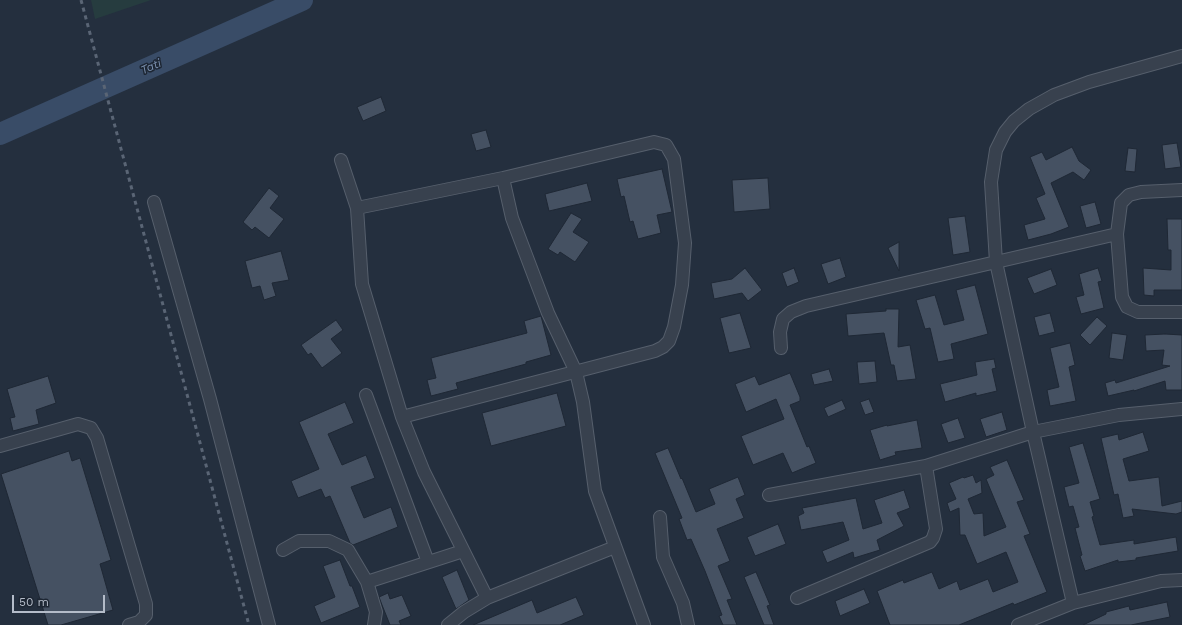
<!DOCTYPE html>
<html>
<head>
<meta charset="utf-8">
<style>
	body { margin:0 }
	#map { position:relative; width:1182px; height:625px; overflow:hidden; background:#242f3e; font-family:"Work Sans",sans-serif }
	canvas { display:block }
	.scale { position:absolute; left:12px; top:595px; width:93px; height:18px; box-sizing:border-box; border:2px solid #b4bcc9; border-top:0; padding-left:5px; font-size:12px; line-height:14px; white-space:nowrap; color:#b4bcc9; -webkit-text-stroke:3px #1d2633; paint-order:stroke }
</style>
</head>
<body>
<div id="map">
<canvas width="1182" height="625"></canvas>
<div class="scale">50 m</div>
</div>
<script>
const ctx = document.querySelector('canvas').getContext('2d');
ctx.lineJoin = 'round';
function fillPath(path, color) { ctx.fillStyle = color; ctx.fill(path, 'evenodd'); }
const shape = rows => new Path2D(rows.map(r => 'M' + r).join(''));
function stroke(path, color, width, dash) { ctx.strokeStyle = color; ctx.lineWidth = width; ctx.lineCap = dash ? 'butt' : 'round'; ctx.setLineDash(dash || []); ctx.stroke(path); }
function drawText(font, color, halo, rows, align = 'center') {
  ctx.font = font + ' "Work Sans",sans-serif'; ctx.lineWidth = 3; ctx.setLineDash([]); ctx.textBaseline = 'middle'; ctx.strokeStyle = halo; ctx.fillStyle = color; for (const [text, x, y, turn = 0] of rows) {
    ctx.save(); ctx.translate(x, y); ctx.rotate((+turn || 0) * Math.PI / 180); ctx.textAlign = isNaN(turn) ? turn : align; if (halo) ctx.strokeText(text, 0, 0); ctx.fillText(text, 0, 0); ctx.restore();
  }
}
const green = shape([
	[91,0,151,0,95,19]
]);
const river = shape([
	[0,134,302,0]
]);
const building = shape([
	[381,97,386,111,363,121,357,107,381,97],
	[486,130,491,147,476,151,471,134,486,130],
	[1177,143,1181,167,1165,169,1162,145,1177,143],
	[1072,147,1079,161,1091,170,1084,180,1073,172,1051,183,1069,227,1051,234,1028,240,1024,225,1045,219,1036,198,1045,194,1030,157,1042,152,1046,160,1072,147],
	[1128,148,1137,149,1135,172,1125,171,1128,148],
	[662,169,672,212,657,215,661,233,638,239,633,221,630,222,624,196,621,197,617,179,662,169],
	[768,178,770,209,734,212,732,180,768,178],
	[587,183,592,201,549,211,545,194,587,183],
	[269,188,279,196,270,208,284,219,269,238,255,227,252,230,243,222,269,188],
	[1095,202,1101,224,1086,228,1080,206,1095,202],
	[571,213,582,219,573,232,589,242,575,262,560,252,558,255,548,249,571,213],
	[965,216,970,252,953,255,948,218,965,216],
	[1167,219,1182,219,1182,290,1154,290,1154,296,1144,295,1143,268,1171,270,1171,250,1168,250,1167,219],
	[899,242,899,271,888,248,899,242],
	[281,251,289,280,272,283,276,296,264,300,260,286,252,288,245,261,281,251],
	[840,258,846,277,828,284,821,264,840,258],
	[745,268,762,290,748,301,742,293,714,299,711,283,732,279,745,268],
	[794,268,799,282,787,287,782,273,794,268],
	[1098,268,1102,281,1098,282,1104,308,1081,314,1076,297,1084,295,1079,274,1098,268],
	[1051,269,1057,285,1034,294,1027,278,1051,269],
	[975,285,988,334,951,344,954,359,938,362,930,328,925,329,916,300,935,295,944,325,964,320,956,290,975,285],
	[886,309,899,309,898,347,910,345,916,379,897,381,894,365,891,365,884,333,848,336,846,314,886,311,886,309],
	[740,313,751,348,729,353,720,318,740,313],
	[1050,313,1055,332,1039,336,1034,317,1050,313],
	[541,316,551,355,526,362,526,364,456,383,458,389,431,396,427,380,436,378,431,358,527,333,524,321,541,316],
	[1097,317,1107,326,1090,345,1080,335,1097,317],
	[336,320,343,330,331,339,342,353,322,368,311,353,308,355,301,345,336,320],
	[1112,333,1127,335,1123,360,1109,358,1112,333],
	[1165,334,1182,335,1182,390,1166,390,1165,381,1134,391,1134,390,1108,396,1105,383,1115,380,1116,383,1170,366,1162,365,1164,350,1146,351,1145,335,1165,334],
	[1070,343,1075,365,1069,367,1076,401,1050,406,1047,390,1059,387,1050,348,1070,343],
	[994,359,996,368,992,369,997,391,976,396,976,393,945,402,940,384,977,375,975,362,994,359],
	[875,361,877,382,859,384,857,362,875,361],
	[829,369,833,381,814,385,811,374,829,369],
	[790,373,800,397,800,401,790,405,807,447,809,446,816,463,792,473,783,453,753,465,741,436,784,419,776,399,746,412,735,384,755,376,759,385,790,373],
	[48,376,56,403,36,410,39,424,13,431,10,418,15,417,7,389,48,376],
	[557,393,566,426,491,446,482,413,557,393],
	[869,399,874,412,865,415,860,402,869,399],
	[842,400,846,409,828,417,824,408,842,400],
	[345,402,354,423,328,434,342,465,366,455,375,478,351,487,364,518,391,507,398,527,353,545,350,543,330,496,325,498,321,489,298,498,291,481,319,469,299,422,345,402],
	[1002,412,1007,430,986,437,980,419,1002,412],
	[958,418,965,438,948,443,941,424,958,418],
	[917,420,922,448,895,452,896,455,880,460,870,430,887,425,887,426,917,420],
	[1143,432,1149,451,1123,459,1129,481,1159,477,1162,506,1182,501,1182,512,1176,514,1132,509,1134,516,1123,518,1118,494,1114,495,1101,438,1118,434,1119,440,1143,432],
	[1083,443,1100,499,1090,502,1094,516,1092,517,1100,545,1134,540,1134,544,1176,537,1178,551,1136,558,1136,560,1118,562,1118,560,1085,571,1080,556,1082,555,1075,528,1079,527,1073,506,1069,507,1064,487,1079,483,1069,447,1083,443],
	[668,448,681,479,682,478,696,512,715,504,709,489,738,477,745,495,736,499,744,518,717,529,730,561,718,566,732,599,727,600,737,625,723,625,719,616,722,615,705,571,691,539,687,540,679,519,682,518,655,453,668,448],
	[69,451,72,461,80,458,111,560,100,564,113,610,61,625,48,625,1,474,69,451],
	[1007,460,1024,500,1017,502,1030,534,1024,536,1047,592,1014,605,1013,603,959,625,890,625,877,591,903,580,904,583,932,572,939,589,957,581,960,590,988,579,993,592,1018,582,1006,552,977,564,965,535,960,535,959,508,950,512,947,503,956,499,949,483,963,477,964,478,973,475,976,483,981,480,982,493,968,499,974,514,983,513,984,536,1006,527,986,479,994,475,990,467,1007,460],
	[904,490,910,508,897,513,904,526,877,540,880,550,854,558,853,552,827,563,822,551,849,540,843,522,801,530,798,516,804,513,802,508,856,498,863,529,882,523,874,500,904,490],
	[778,524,786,544,755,556,747,537,778,524],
	[340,560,350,586,352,586,360,607,321,623,314,606,335,597,323,566,340,560],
	[457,570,469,600,456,609,442,577,457,570],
	[756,572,770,605,767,606,774,625,764,625,744,577,756,572],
	[864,589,870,603,840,616,835,601,864,589],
	[388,593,390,599,402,595,411,616,399,621,401,625,390,625,382,605,379,597,388,593],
	[576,597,584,615,560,625,473,625,532,600,537,613,576,597],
	[1167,602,1170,617,1131,625,1083,625,1106,614,1106,612,1129,606,1130,610,1167,602]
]);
const minor = shape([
	[341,160,357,208,362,284,402,417,424,472,487,598],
	[503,178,512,218,548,313,576,372,583,402,595,491,644,625],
	[1182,190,1141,192,1129,195,1121,203,1117,234,1122,297,1127,307,1138,312,1182,312],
	[154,202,210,399,269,625],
	[357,208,503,178,654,142,666,145,674,159,685,243,682,285,674,327,669,341,663,347,655,351,402,417],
	[781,348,780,332,783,319,791,312,806,306,1117,234],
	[366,395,428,562],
	[0,446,78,424,91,428,97,438,146,604,146,615,139,622,129,625],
	[769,495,926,466,1033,432,1119,415,1182,409],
	[660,517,663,557,683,603,688,625],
	[283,550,299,541,329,541,348,550,367,582,376,612,374,625],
	[367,582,463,551],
	[797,598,930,542,933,538,936,529,926,466],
	[1073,603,1033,432,996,262,991,182,996,150,1005,132,1014,121,1029,109,1054,95,1089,82,1182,56],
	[448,625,464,612,487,598,615,547],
	[1018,625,1073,603,1161,581,1182,580]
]);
const rail = shape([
	[81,0,249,625]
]);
const waterNames = [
	["Tati",151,67,-24]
];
fillPath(green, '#263c3f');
stroke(river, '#394c67', 22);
fillPath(building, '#455162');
stroke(building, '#1f2835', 1);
stroke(minor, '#565f6c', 14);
stroke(minor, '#38414e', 12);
stroke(rail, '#5a6575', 3, [4, 4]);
drawText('italic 12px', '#7c92b1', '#1d2633', waterNames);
</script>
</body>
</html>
